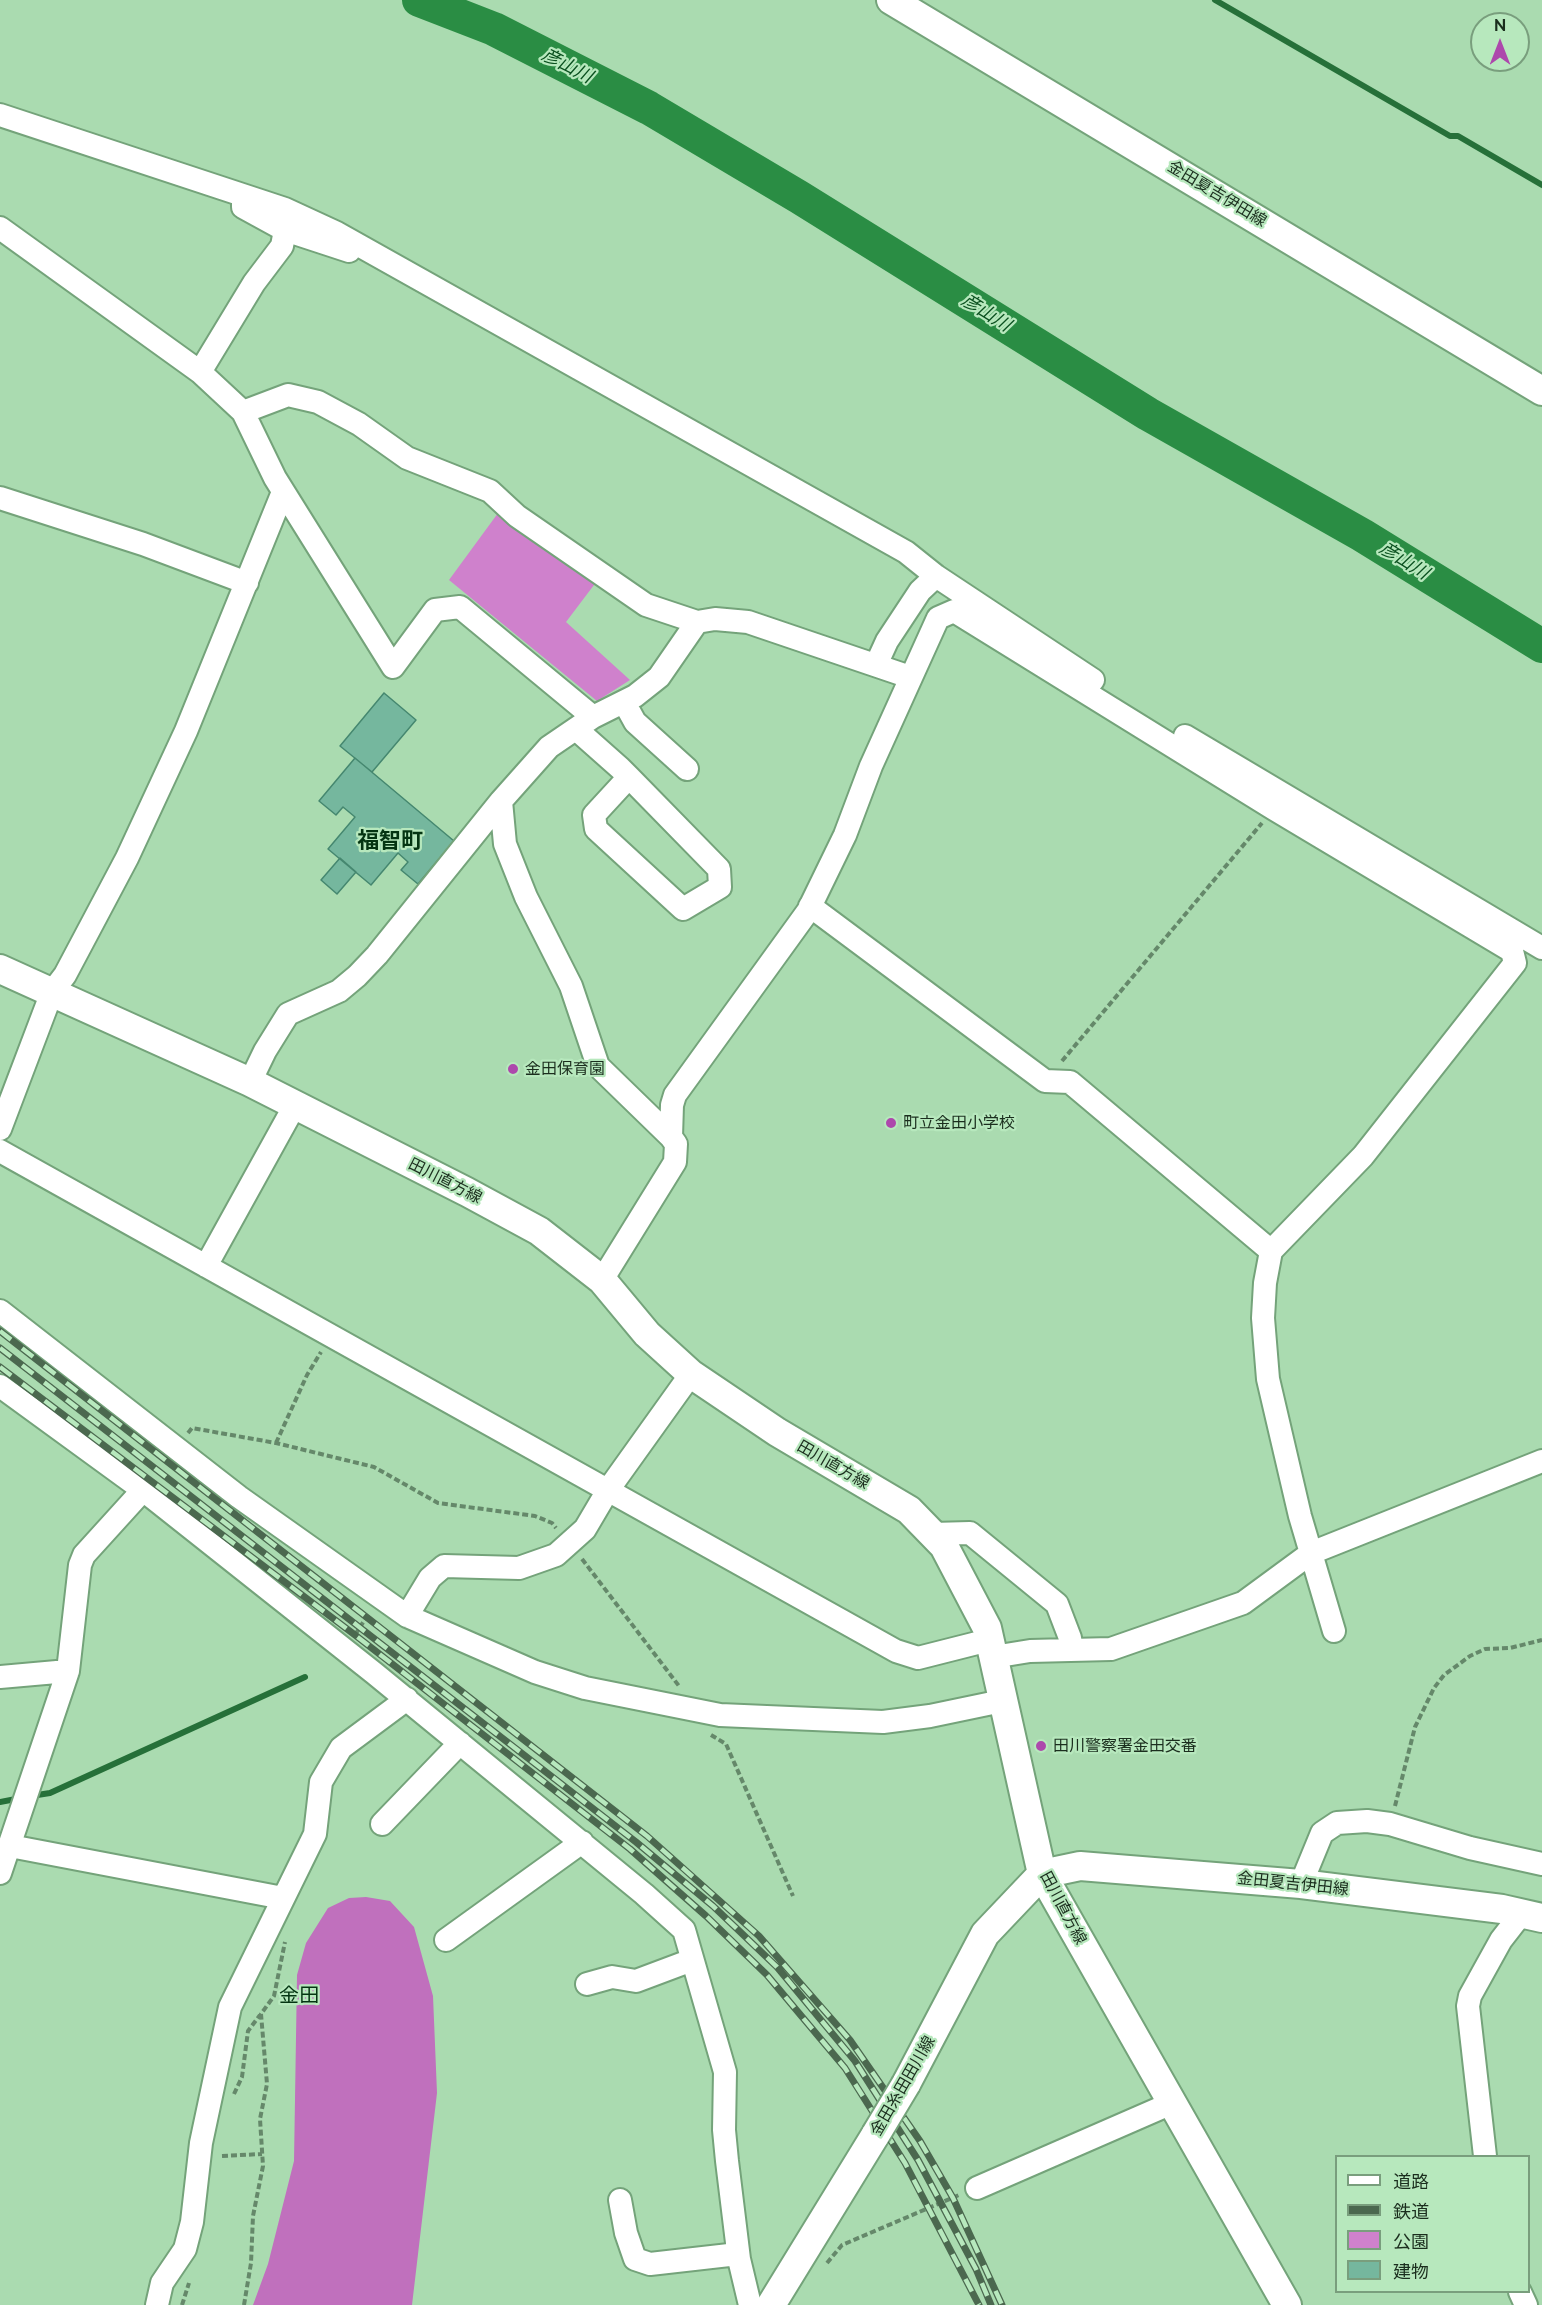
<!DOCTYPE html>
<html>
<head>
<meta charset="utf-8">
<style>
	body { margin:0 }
	#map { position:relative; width:1542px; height:2305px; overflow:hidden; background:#aadbb0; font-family:Raleway,"Noto Sans JP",sans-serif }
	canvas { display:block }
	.legend { position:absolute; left:1335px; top:2155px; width:195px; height:138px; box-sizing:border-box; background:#b7e8bd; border:2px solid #799e7d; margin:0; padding:8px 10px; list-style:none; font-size:18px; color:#1b2e1e }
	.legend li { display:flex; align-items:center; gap:12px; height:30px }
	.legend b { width:30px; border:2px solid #799e7d }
	.north { position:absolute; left:1470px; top:12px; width:60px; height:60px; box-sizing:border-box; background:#b7e8bd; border:2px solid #799e7d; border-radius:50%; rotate:0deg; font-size:16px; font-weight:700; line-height:24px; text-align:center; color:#1b2e1e }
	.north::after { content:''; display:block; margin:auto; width:21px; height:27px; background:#ad48ac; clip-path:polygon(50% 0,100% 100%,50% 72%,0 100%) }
</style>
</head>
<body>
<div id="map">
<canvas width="1542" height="2305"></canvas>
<ul class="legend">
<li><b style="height:8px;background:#fff"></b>道路</li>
<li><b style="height:8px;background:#4b684f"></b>鉄道</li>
<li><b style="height:16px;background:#cf81cc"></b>公園</li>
<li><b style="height:16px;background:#75b79e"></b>建物</li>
</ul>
<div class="north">N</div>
</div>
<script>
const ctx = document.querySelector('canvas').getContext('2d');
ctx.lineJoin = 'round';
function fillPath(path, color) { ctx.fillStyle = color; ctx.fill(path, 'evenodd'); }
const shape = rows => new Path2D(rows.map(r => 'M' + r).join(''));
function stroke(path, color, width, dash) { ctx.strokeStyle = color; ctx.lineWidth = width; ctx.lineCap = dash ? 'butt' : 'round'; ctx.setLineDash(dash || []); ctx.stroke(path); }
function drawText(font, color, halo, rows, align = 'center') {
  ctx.font = font + ' Raleway,"Noto Sans JP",sans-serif'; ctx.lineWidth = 4.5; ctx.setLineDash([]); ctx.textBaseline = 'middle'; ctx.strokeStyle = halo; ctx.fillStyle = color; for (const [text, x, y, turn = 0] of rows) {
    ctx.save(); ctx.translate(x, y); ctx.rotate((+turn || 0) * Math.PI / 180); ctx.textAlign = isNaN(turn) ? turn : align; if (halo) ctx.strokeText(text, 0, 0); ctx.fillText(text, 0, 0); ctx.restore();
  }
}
const green = shape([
	[501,509,597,581,566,622,630,680,597,701,449,580]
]);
const forest = shape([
	[366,1897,390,1901,414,1927,433,1996,437,2093,412,2305,253,2305,268,2264,294,2161,297,1975,306,1943,328,1908,349,1898]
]);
const stream = shape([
	[1215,0,1450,136,1458,136,1542,185],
	[31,1796,50,1793,305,1677],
	[0,1802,21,1798]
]);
const river = shape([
	[419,0,494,29,649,108,799,197,1148,414,1362,535,1542,646]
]);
const building = shape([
	[384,693,416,720,372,772,340,746,384,693],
	[355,758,454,841,418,884,401,870,408,862,398,853,371,885,328,849,355,817,343,807,336,815,319,801,355,758],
	[340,858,356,872,337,894,321,880,340,858]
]);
const path = shape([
	[1062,1061,1262,823],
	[188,1433,192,1428,276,1443,374,1467,438,1503,535,1516,552,1523,556,1528],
	[276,1443,307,1375,321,1352],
	[582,1559,679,1686],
	[355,1635,369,1613],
	[711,1735,726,1744,793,1896],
	[1395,1806,1415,1727,1434,1688,1444,1675,1470,1656,1485,1649,1510,1648,1542,1640],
	[234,2094,242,2077,248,2031,260,2015],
	[222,2156,262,2154],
	[827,2263,842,2245,959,2195],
	[182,2305,189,2283],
	[244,2305,251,2263,253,2216,263,2166,260,2119,267,2084,261,2014,274,1996,285,1942]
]);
const minor = shape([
	[0,115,285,209,337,233,906,552,936,576,1093,680],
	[0,228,200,372,243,412,275,478,393,667,435,610,460,607,593,717],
	[285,230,349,251],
	[200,372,254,283,282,246,285,230,243,207,243,203],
	[243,412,288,395,318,402,359,424,407,458,490,491,517,516,646,605,697,622,715,619,748,622,910,677],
	[0,498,143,544,247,583],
	[876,665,887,641,920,591,936,576],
	[624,702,635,722,687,769],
	[576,729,620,768,629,777,719,869,720,887,683,909,596,829,594,815,629,777],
	[1185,736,1542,948],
	[501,801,505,844,526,897,571,986,598,1066,671,1137,676,1144,675,1162,602,1280],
	[810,906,1045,1081,1070,1082,1271,1251],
	[250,1082,265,1051,288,1014,339,991,357,976,377,955,501,801,549,747,593,717,635,696,659,677,697,622],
	[0,1129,52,992,65,975,127,858,186,731,283,492],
	[671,1137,672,1105,675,1095,808,911,845,835,871,766,938,618,954,611,1274,809,1512,951,1515,963,1363,1156,1271,1251,1265,1283,1263,1318,1268,1379,1300,1516,1334,1631],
	[0,1151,896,1651,918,1658,989,1640],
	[206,1266,295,1105],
	[0,1311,239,1497,407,1616,535,1672,585,1688,720,1715,883,1722,930,1716,1002,1701],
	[0,1386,143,1490,374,1673,644,1894,684,1930,725,2072,724,2130,727,2161,739,2259,750,2305],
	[932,1534,970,1533,1057,1604,1070,1638,1072,1650],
	[407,1616,430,1578,444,1566,519,1568,556,1555,585,1529,608,1490,691,1374],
	[993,1657,1030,1651,1111,1649,1243,1603,1311,1553,1542,1461],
	[0,1677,68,1671],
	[382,1824,460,1743],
	[10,1846,283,1898],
	[0,1873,68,1671,80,1565,84,1555,143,1490],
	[1301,1884,1322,1833,1337,1823,1367,1821,1390,1824,1470,1848,1542,1864],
	[446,1940,582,1842],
	[587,1984,612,1977,636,1981,692,1960],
	[1485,2156,1468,2006,1470,1996,1501,1940,1522,1913],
	[977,2188,1172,2103],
	[620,2200,626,2233,635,2259,650,2264,738,2254],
	[1520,2292,1526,2305],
	[157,2305,162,2283,185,2249,192,2222,201,2143,230,2007,315,1834,321,1782,341,1748,407,1699]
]);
const major = shape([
	[891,0,1542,391],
	[0,969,250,1082,467,1192,539,1231,602,1280,647,1334,691,1374,777,1432,909,1510,944,1546,987,1628,1042,1874,1287,2305],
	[906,2084,985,1934,1042,1874,1080,1866,1301,1884,1502,1909,1542,1918],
	[771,2305,876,2134]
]);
const rail = shape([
	[0,1331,647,1836,759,1936,850,2040,920,2141,953,2198,1002,2305],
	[0,1348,636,1842,713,1906,777,1967,855,2061,918,2160,976,2269,991,2305],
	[0,1367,355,1635,630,1849,706,1916,767,1975,845,2068,905,2163,979,2305]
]);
const majorBridge = shape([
	[876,2134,906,2084]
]);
const markers = [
	[513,1069,6,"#ad48ac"],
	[891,1123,6,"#ad48ac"],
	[1041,1746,6,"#ad48ac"]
];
const streetNames = [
	["金田夏吉伊田線",1217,194,31],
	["田川直方線",445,1181,27],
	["田川直方線",833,1465,30],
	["金田夏吉伊田線",1293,1884,6],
	["田川直方線",1063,1908,62],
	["金田糸田田川線",903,2086,-60]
];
const poiNames = [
	["金田保育園",525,1069],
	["町立金田小学校",903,1123],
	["田川警察署金田交番",1053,1746]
];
const waterNames = [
	["彦山川",567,66,27],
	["彦山川",986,313,32],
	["彦山川",1404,561,32]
];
const quarterNames = [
	["金田",299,1996]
];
const districtNames = [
	["福智町",390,841]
];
fillPath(green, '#cf81cc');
fillPath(forest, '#c070bd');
stroke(stream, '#267039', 6);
stroke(river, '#2a8d44', 34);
fillPath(building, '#75b79e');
stroke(building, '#45876f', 1.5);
stroke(minor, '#74a37a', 26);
stroke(major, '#74a37a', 32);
stroke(path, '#65886a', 4, [6, 3]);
stroke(minor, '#fff', 22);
stroke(major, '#fff', 28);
stroke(rail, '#4b684f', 7);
stroke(rail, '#b7e8bd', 4.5, [14]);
stroke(majorBridge, '#74a37a', 32, []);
stroke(majorBridge, '#fff', 28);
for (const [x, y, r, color] of markers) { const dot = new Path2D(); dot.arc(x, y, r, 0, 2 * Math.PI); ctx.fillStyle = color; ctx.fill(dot); stroke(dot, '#b7e8bd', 2); }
drawText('16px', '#1b2e1e', '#b7e8bd', streetNames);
drawText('16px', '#1b2e1e', '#b7e8bd', poiNames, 'left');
drawText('italic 18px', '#0b5120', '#b7e8bd', waterNames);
drawText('20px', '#043512', '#b7e8bd', quarterNames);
drawText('bold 22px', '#043512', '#b7e8bd', districtNames);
</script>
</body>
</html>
